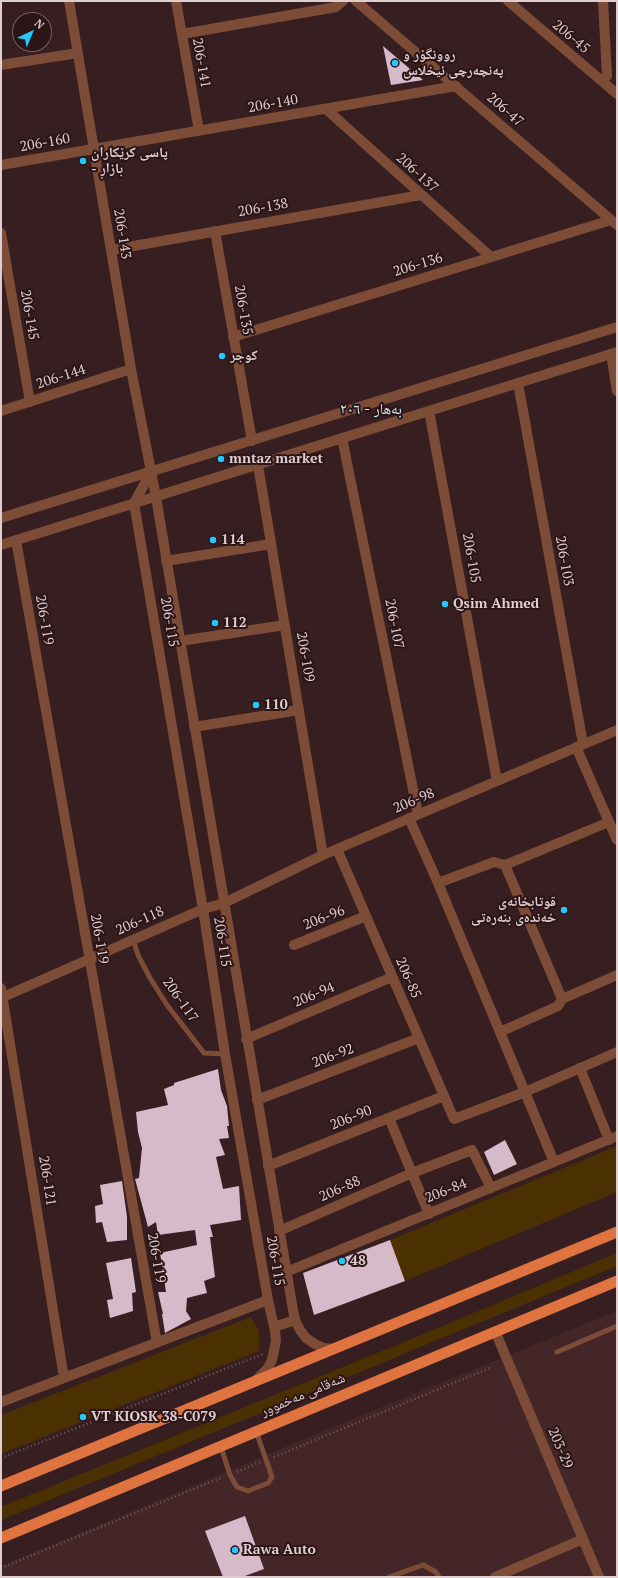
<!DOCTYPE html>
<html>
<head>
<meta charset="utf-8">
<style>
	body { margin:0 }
	#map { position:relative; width:618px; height:1578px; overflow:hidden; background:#371f21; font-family:"PT Serif",serif }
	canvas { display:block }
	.frame { position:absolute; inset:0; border:2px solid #dfcecf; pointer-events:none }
	.north { position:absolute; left:12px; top:12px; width:40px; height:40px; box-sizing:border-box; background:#2c1517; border:1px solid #745f61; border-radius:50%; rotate:44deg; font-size:11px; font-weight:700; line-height:16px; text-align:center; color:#dfcecf }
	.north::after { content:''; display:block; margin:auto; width:14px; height:18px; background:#22c9fe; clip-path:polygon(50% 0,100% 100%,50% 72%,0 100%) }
</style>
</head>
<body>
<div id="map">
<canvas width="618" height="1578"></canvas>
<div class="frame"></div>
<div class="north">N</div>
</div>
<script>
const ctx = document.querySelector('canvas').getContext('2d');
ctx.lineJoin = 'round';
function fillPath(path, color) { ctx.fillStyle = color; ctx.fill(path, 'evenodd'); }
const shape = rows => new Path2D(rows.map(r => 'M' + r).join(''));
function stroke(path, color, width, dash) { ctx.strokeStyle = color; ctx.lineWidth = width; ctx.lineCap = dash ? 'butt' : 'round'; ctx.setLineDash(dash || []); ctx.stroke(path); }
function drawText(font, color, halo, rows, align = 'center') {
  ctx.font = font + ' "PT Serif","Noto Naskh Arabic",serif'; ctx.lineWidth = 4; ctx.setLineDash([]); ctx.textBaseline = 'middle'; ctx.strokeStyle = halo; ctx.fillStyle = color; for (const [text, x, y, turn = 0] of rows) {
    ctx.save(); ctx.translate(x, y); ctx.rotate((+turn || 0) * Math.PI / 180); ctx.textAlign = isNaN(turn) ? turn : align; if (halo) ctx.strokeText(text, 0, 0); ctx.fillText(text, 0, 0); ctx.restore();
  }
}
const built = shape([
	[617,1311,617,1577,1,1577,1,1566,355,1418]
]);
const green = shape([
	[617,1146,617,1192,405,1281,390,1240],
	[617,1253,617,1266,1,1520,1,1507,409,1340],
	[251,1317,259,1331,259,1351,1,1454,1,1415]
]);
const building = shape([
	[383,46,423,80,391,85],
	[218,1069,221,1090,227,1106,229,1126,227,1126,229,1138,219,1139,225,1155,216,1157,223,1189,239,1186,241,1220,210,1225,213,1237,210,1237,215,1277,204,1281,207,1293,187,1298,186,1311,191,1319,165,1333,162,1314,163,1314,158,1292,166,1292,160,1253,197,1245,195,1230,158,1235,156,1222,148,1227,135,1179,139,1178,142,1148,138,1132,136,1112,168,1105,164,1089,174,1085,174,1083],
	[505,1140,517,1164,494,1175,484,1152],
	[122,1181,127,1217,127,1240,107,1242,102,1222,96,1223,95,1206,103,1204,100,1185],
	[390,1240,405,1281,314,1315,303,1273],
	[131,1258,136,1292,132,1293,133,1311,110,1318,107,1300,113,1299,106,1263],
	[245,1516,264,1569,242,1577,223,1577,205,1531]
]);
const path = shape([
	[274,1457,490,1368],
	[1,1458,263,1354],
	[237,1472,260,1462],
	[1,1568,223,1477]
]);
const service = shape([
	[133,939,138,955,150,978,167,1005,204,1053,225,1054],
	[557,1352,617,1326],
	[221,1447,230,1475,237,1487,248,1491,268,1483,272,1477,256,1431],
	[389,1577,423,1565,436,1572,439,1577]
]);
const minor = shape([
	[176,1,199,131],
	[603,1,607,76],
	[182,34,336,7,343,1],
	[1,65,78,53],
	[326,109,491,257],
	[1,165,456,86],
	[215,231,252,441],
	[1,233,30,402],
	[111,250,421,195],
	[233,337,611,220],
	[611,354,617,391],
	[518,383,583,744],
	[1,411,131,369],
	[429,411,497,781],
	[342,438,418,814],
	[258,465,323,855],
	[16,540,157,1343],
	[166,561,271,544],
	[180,641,285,625],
	[194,727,299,710],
	[576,747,617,840],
	[409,818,438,883,554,1162],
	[337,849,454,1119,525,1092,617,1052],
	[505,865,609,822],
	[438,883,494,862,505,865,562,999],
	[294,945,366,916],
	[1,988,64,1378],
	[1,998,203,909,224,903,323,855,617,730],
	[500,1032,558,1006,562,999,617,975],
	[246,1039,392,977],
	[580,1068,609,1140],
	[257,1100,419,1038],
	[389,1118,429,1214],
	[268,1166,444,1096],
	[279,1231,412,1173,472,1150,491,1188],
	[286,1272,617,1136],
	[495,1331,599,1577],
	[1,1402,268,1300],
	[495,1577,583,1539]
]);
const tertiary = shape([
	[69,1,131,369,156,497,293,1310,295,1320,300,1330,306,1338,315,1344,324,1348,334,1349],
	[356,1,617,225],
	[508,1,617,94],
	[151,472,134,503,203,909,225,1054,268,1300,275,1331,276,1341,272,1360,268,1368,257,1379],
	[1,518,617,327],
	[1,545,617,352],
	[274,1327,295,1320]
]);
const trunk = shape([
	[1,1486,617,1232],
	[1,1538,617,1281]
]);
const markers = [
	[395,63,4,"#22c9fe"],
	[83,161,4,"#22c9fe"],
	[222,356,4,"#22c9fe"],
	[221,459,4,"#22c9fe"],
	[213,540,4,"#22c9fe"],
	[445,604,4,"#22c9fe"],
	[215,623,4,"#22c9fe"],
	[256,705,4,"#22c9fe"],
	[564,910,4,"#22c9fe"],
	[342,1261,4,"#22c9fe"],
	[83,1417,4,"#22c9fe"],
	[235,1550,4,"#22c9fe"]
];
const streetNames = [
	["206-45",571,37,40],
	["206-141",201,63,80],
	["206-140",273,104,-10],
	["206-47",505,110,41],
	["206-160",45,143,-10],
	["206-137",417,173,42],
	["206-138",263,208,-10],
	["206-143",122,234,81],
	["206-136",418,265,-17],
	["206-135",243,310,80],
	["206-145",29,315,80],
	["206-144",61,377,-18],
	["206-105",471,558,80],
	["206-103",564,561,80],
	["206-119",44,620,80],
	["206-115",169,622,80],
	["206-107",394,624,79],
	["206-109",305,657,80],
	["206-98",414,801,-23],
	["206-96",324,918,-22],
	["206-118",140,921,-24],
	["206-119",99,939,80],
	["206-115",222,942,81],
	["206-85",408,978,66],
	["206-94",314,995,-23],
	["206-117",180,1000,55],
	["206-92",333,1056,-21],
	["206-90",351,1118,-22],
	["206-121",47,1181,81],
	["206-88",340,1189,-24],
	["206-84",446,1191,-22],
	["206-119",156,1258,80],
	["206-115",275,1261,80],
	["شەقامی مەخموور",303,1395,-23],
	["203-29",560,1448,67]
];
const poiNames = [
	["روونگۆر و",403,55],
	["په‌نچه‌رچی ئیخلاس",403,71],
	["پاسی کرێکاران",91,153],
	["- بازاڕ",91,169],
	["كوجر",230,356],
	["mntaz market",229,459],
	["114",221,540],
	["Qsim Ahmed",453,604],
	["112",223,623],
	["110",264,705],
	["قوتابخانەی",556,902,"right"],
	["خەندەی بنەرەتی",556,918,"right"],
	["48",350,1261],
	["VT KIOSK 38-C079",91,1417],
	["Rawa Auto",243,1550]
];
const neighbourhoodNames = [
	["بەهار - ٢٠٦",371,410]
];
fillPath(built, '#452628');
fillPath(green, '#4b3002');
fillPath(building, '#d7bac9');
stroke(path, '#705a5c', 2.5, [1, 3]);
stroke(service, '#7c4c37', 5);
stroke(minor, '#7c4c37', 10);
stroke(tertiary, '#7c4c37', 10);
stroke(trunk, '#e07440', 11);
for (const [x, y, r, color] of markers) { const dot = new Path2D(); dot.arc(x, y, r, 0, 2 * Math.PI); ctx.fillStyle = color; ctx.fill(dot); stroke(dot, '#2c1517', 1.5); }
drawText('14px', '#dfcecf', '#2c1517', streetNames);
drawText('bold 14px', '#dfcecf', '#2c1517', poiNames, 'left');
drawText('15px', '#c9eaf9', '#2c1517', neighbourhoodNames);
</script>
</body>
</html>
